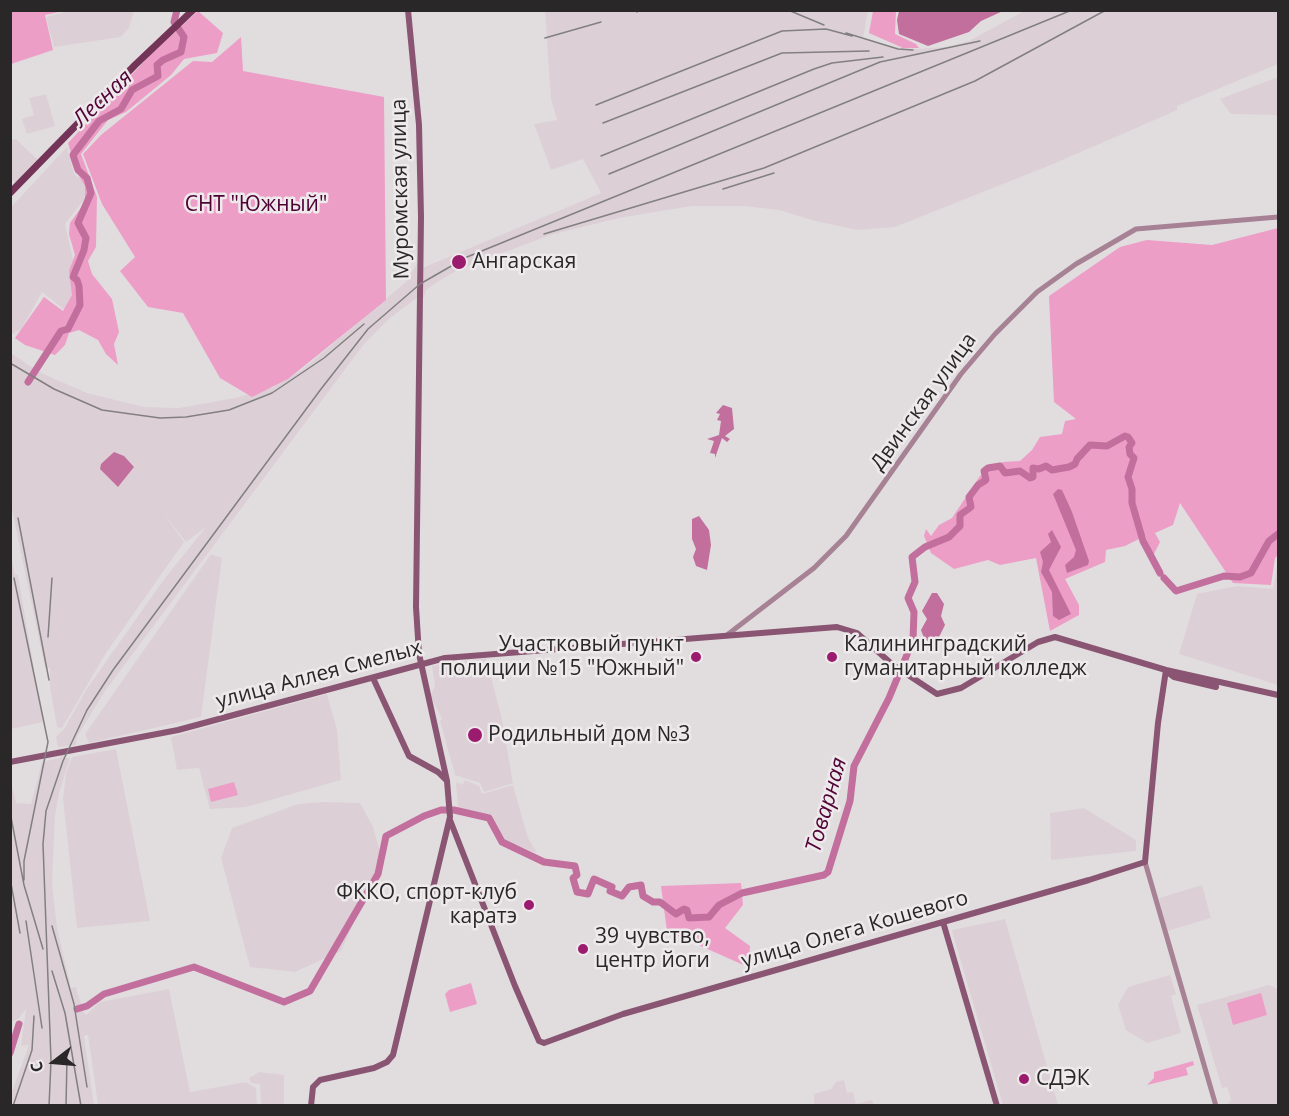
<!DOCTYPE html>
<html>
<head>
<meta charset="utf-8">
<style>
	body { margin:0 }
	#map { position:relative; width:1289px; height:1116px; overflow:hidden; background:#e1dddf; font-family:"Open Sans",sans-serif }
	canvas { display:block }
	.frame { position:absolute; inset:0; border:12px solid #292728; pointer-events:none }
	.north { position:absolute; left:24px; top:1032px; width:60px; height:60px; -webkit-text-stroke:4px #eeeaec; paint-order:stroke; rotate:254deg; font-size:16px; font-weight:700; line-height:24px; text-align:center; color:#292728 }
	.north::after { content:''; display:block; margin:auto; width:21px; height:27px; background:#292728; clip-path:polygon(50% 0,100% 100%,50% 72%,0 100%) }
</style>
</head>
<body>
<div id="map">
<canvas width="1289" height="1116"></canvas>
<div class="frame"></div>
<div class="north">С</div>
</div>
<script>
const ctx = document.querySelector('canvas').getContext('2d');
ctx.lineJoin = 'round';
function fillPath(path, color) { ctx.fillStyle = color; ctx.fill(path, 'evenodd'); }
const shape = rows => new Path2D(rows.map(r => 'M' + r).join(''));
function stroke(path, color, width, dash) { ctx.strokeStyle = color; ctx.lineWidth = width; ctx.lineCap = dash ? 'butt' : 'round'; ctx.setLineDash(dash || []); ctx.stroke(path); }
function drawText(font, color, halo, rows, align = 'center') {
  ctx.font = font + ' "Open Sans",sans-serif'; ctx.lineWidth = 5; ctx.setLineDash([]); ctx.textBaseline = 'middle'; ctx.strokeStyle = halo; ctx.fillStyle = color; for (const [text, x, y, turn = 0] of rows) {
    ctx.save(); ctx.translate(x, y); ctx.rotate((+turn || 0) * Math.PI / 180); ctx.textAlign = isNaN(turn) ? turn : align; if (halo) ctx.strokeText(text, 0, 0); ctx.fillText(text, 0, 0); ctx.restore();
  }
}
const built = shape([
	[73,10,134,10,134,11,129,28,121,37,54,47,46,17],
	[545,11,868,11,863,38,894,47,917,49,947,47,969,41,1024,11,1278,11,1278,64,1177,106,1177,110,1173,112,1053,164,895,227,858,230,815,221,779,210,744,206,692,206,619,218,550,235,458,270,437,282,426,290,424,297,420,297,420,269,601,193,583,159,551,170,534,124,557,120,551,99],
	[1278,77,1278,121,1276,115,1231,114,1220,99],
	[46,94,55,126,27,134,22,119,34,115,29,98],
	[16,139,38,160,15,183,11,178,10,140],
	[67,147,74,174,87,183,89,193,65,224,80,290,71,315,42,292,22,328,11,335,11,207],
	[417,263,418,297,390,318,364,344,105,691,77,737,76,745,58,747,56,737,64,729,88,687,165,578,206,527,186,542,163,513,184,542,106,653,62,728,57,727,50,688,50,668,45,668,11,505,11,353,39,372,87,393,144,407,179,408,235,398,272,388,302,370,407,281],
	[211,554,222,558,201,717,89,743,85,734],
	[11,555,15,575,18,575,43,722,11,729],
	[1278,562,1278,685,1179,654,1197,594,1237,586,1273,589],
	[486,658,501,715,513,783,484,792,480,783,455,775,440,721,442,718,430,696,435,686,432,666],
	[327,694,337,730,341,780,246,807,210,809,199,768,177,770,171,737],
	[116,749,150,921,77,928,63,799,66,774,72,757],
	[66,752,64,758,70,758,59,793,55,816,52,883,57,928,71,988,76,987,83,1011,86,1015,100,1002,169,989,190,1092,246,1082,256,1088,257,1105,98,1105,88,1035,84,1036,94,1105,11,1105,11,1094,29,1045,21,1046,26,1009,18,1019,11,1022,10,777,16,803,31,804,42,762,60,758,61,753],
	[465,780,479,786,482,794,513,785,528,838,537,853,504,840,492,815,458,809,456,783,463,784],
	[324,802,360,803,373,827,382,859,341,951,295,972,250,967,221,858,232,828,298,804],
	[1084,808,1136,840,1136,851,1051,860,1050,813],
	[1202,885,1211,918,1167,931,1159,898],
	[1005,919,1058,1105,1003,1105,954,938,952,930],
	[1170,975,1176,994,1171,996,1181,1033,1147,1043,1126,1030,1118,1005,1128,987],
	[1269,985,1278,989,1278,1105,1227,1105,1231,1099,1227,1087,1222,1088,1197,1005],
	[259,1072,284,1075,284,1105,261,1105,260,1084,251,1083,249,1078],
	[844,1080,847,1093,853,1092,856,1104,872,1100,874,1105,814,1105,814,1094,831,1089,836,1082]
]);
const green = shape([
	[11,10,63,11,45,15,53,50,11,64],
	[198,11,223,33,217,53,184,59,171,75,126,112,108,120,81,154,97,197,96,247,88,261,92,274,112,299,119,332,114,344,118,365,106,354,98,340,79,330,69,333,65,345,55,355,25,345,15,338,44,297,63,311,72,295,69,271,75,255,69,234,70,223,85,202,85,186,76,171,68,143,152,53],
	[873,11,896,11,895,34,916,44,919,48,903,48,869,33],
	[241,37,243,71,384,97,386,300,288,379,252,397,220,378,183,313,148,307,120,271,135,257,102,204,83,154,101,135,193,61,212,62],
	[1278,228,1278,555,1275,558,1271,585,1233,583,1180,503,1173,525,1155,533,1160,542,1153,556,1145,536,1125,546,1106,550,1105,562,1065,579,1079,605,1079,615,1050,631,1036,558,1000,565,988,560,954,569,931,553,924,536,926,529,931,536,939,525,952,518,980,476,1003,462,1020,461,1032,450,1040,437,1062,434,1065,421,1076,419,1054,402,1049,296,1120,247,1147,240,1212,245],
	[234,782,238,795,211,802,208,789],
	[741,883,743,905,725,928,750,946,748,967,667,931,661,886],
	[471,983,477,1004,450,1012,445,994,449,990],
	[1261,993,1267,1015,1233,1025,1227,1003],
	[1193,1061,1194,1065,1186,1068,1188,1075,1147,1085,1154,1078,1154,1072]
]);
const water = shape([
	[899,11,899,10,1003,11,981,21,969,32,928,46,899,34,897,20],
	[723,405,732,408,734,429,725,436,730,439,727,442,722,438,715,458,715,454,710,453,714,441,707,439,719,435,721,421,717,420,720,414,716,413],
	[114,452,124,456,134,467,118,487,100,469,101,464],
	[1058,489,1062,490,1072,512,1089,561,1088,565,1067,573,1065,565,1074,557,1076,550,1053,494],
	[699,516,709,530,711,545,707,570,696,566,693,557,696,549,692,539,692,519],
	[1052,530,1061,547,1049,570,1071,614,1059,620,1053,616,1052,592,1041,572,1043,562,1040,552,1051,542,1048,534],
	[932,593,937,593,944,604,941,616,945,625,938,639,929,642,924,638,921,630,927,619,922,611]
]);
const river = shape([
	[28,382,61,331,68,329,80,305,79,286,77,280,73,277,84,250,86,238,78,223,91,193,87,178,78,170,73,155,99,121,121,109,132,90,158,76,157,65,163,60,181,52,184,37,174,22,177,10],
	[1164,578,1176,591,1224,576,1240,577,1251,573,1269,541,1278,534],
	[77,1009,87,1006,104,994,194,967,284,1002,310,991,378,874,386,836,424,816,441,810,454,810,489,818,502,842,544,862,575,866,577,875,573,878,577,892,588,894,594,879,612,887,610,891,622,896,629,887,641,885,643,896,653,902,660,902,676,914,684,909,687,910,689,918,709,917,719,905,742,893,824,875,828,872,850,801,854,766,889,698,913,640,914,612,908,598,915,582,912,557,925,547,949,537,960,526,960,515,971,507,969,497,978,485,986,480,984,471,988,468,1000,466,1005,473,1020,471,1030,478,1033,477,1033,468,1039,469,1046,466,1052,470,1069,467,1075,464,1077,459,1090,445,1107,446,1125,436,1128,437,1132,443,1129,447,1130,454,1134,458,1128,477,1132,489,1132,503,1143,541,1160,573],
	[10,1053,19,1024]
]);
const tertiary = shape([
	[727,635,814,568,846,536,961,374,995,334,1037,292,1076,264,1136,229,1278,217],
	[1145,862,1216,1106]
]);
const secondary = shape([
	[1166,671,1174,677,1216,687],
	[373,678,409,756,438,772,447,781],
	[10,762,178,730,445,658,837,627,857,633,893,665,937,694,961,688,1038,642,1055,637,1166,670,1278,695],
	[450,820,515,986,539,1041,544,1043,623,1014,1089,880,1145,862,1158,723,1166,670],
	[943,922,997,1106],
	[311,1106,313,1087,320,1080,374,1068,387,1062,393,1055,450,817,447,781,419,654,416,607,421,217,419,125,408,10]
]);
const primary = shape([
	[10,193,135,65,193,10]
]);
const rail = shape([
	[788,10,824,25],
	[637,12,640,10],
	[846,33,898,49,913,50],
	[545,38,601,22],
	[596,105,782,31,826,29,852,36],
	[603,123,782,53,869,51],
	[601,156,814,69,832,63,883,57],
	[609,174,880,62,980,41],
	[723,189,774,173],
	[544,234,764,168,975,81,1106,10],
	[10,363,54,389,102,410,160,418,186,417,229,410,272,393,324,358,364,324],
	[18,518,49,680],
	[14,578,48,742,24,861,24,880],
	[48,637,52,578],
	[10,812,24,885,43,949],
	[10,878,20,933],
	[26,921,42,1028],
	[52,926,74,1004,87,1087],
	[52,971,65,1013,81,1106],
	[13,1106,32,1050,34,1016],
	[49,1106,51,1061,43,844,46,811,63,761,87,710,113,670,321,389,368,329,420,284,467,257,1072,10],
	[66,1106,67,1058]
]);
const markers = [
	[459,262,8,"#9b1b6f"],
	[696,657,6,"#9b1b6f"],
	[832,657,6,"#9b1b6f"],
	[475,735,8,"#9b1b6f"],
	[529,905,6,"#9b1b6f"],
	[583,949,6,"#9b1b6f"],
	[1024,1079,6,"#9b1b6f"]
];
const streetNames = [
	["Муромская улица",401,189,-91],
	["Двинская улица",924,402,-54],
	["улица Аллея Смелых",319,675,-15],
	["улица Олега Кошевого",855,930,-16]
];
const parkNames = [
	["СНТ \"Южный\"",256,205]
];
const poiNames = [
	["Ангарская",472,262],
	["Участковый пункт",684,645,"right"],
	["полиции №15 \"Южный\"",684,669,"right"],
	["Калининградский",844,645],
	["гуманитарный колледж",844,669],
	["Родильный дом №3",488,735],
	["ФККО, спорт-клуб",517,893,"right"],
	["каратэ",517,917,"right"],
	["39 чувство,",595,937],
	["центр йоги",595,961],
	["СДЭК",1036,1079]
];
const waterNames = [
	["Лесная",103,99,-43],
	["Товарная",827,805,-74]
];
fillPath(built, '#dcd0d6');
fillPath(green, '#ec9ec7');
fillPath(water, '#c26f9d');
stroke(river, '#c26f9d', 7);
stroke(tertiary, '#a78295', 5);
stroke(secondary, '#8a5572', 6);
stroke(primary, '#733458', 7);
stroke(rail, '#827f81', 1.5);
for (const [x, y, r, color] of markers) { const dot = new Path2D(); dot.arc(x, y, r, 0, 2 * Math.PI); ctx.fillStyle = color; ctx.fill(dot); stroke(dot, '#eeeaec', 2); }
drawText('21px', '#292728', '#eeeaec', streetNames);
drawText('21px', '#4e0035', '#eeeaec', parkNames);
drawText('21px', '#292728', '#eeeaec', poiNames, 'left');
drawText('italic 22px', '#520438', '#eeeaec', waterNames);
</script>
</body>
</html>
